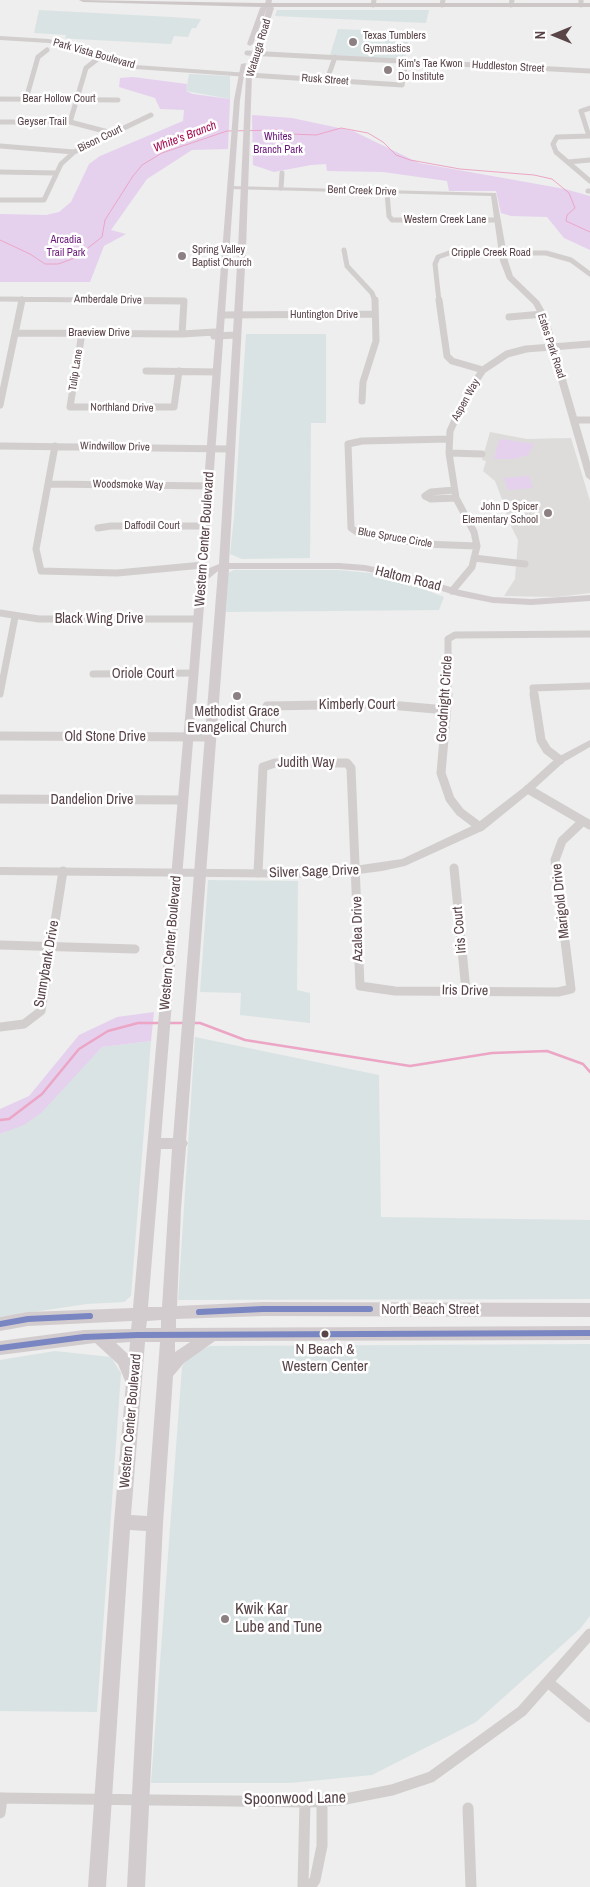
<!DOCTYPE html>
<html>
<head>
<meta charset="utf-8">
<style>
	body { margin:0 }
	#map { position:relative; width:590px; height:1887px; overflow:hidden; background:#edeeed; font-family:"Archivo Narrow",sans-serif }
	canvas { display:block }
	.north { position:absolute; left:530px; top:10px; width:50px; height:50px; -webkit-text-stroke:4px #fff; paint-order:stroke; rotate:270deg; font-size:14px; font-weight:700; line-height:20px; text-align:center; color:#594448 }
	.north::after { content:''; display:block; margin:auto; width:18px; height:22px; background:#594448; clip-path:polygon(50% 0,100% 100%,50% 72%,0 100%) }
</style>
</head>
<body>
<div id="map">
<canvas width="590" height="1887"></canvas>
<div class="north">N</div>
</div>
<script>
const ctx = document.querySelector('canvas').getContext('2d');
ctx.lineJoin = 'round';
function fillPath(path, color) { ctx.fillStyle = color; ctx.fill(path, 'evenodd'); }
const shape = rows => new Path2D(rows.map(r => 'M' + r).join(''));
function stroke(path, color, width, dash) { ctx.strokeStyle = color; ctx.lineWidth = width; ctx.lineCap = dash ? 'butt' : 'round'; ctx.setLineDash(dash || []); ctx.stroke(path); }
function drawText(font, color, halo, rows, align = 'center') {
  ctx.font = font + ' "Archivo Narrow",sans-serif'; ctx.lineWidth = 5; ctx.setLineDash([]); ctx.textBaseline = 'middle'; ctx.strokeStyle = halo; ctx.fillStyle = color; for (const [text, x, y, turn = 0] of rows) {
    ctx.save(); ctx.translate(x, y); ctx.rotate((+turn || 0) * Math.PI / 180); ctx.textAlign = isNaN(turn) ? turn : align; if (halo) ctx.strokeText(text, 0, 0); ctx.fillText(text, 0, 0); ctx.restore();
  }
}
const commercial = shape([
	[39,10,171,17,201,19,196,28,192,28,188,37,174,36,171,44,75,39,65,38,66,35,34,33],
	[277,10,429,10,426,23,275,16],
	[338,29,410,32,405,60,330,55],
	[189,74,230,76,230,99,186,91],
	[246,334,326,334,326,423,311,423,310,558,242,559,230,554,234,518],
	[234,570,338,570,370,573,402,581,444,597,439,610,226,612,228,573],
	[208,880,298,881,297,990,310,993,310,1023,240,1015,241,993,200,992],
	[195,1037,379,1075,381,1217,590,1220,590,1299,178,1300],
	[151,1041,131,1296,124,1302,87,1304,0,1317,0,1134,6,1132,84,1065,102,1047],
	[590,1344,590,1616,580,1629,476,1722,372,1775,290,1783,151,1783,182,1367,190,1354,210,1346],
	[55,1351,111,1357,121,1373,97,1712,0,1711,0,1360]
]);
const education = shape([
	[490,432,527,439,571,438,590,501,590,593,557,597,504,596,515,579,518,540,507,518,505,507,495,481,483,471,486,461,482,460]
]);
const green = shape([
	[133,77,187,84,186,91,193,94,230,99,228,149,192,150,147,179,111,230,126,234,104,246,90,282,0,282,0,214,46,215,59,212,71,202,89,164,100,156,183,121,184,110,160,109,155,98,119,87,120,78],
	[252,115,292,118,353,131,419,163,565,189,590,196,590,250,564,238,547,217,511,216,501,213,496,191,449,191,447,181,383,172,327,171,326,164,311,165,274,172,253,165],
	[502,439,534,444,528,455,513,459,494,459,499,440],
	[529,476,533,488,508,490,504,478],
	[154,1012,151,1041,102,1047,41,1113,24,1125,0,1134,0,1109,29,1096,79,1035,117,1017]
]);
const streamFar1 = shape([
	[0,240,30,254,45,264,58,264,75,258,102,237,105,220,133,176,142,165,162,153,227,131,280,130,291,134,316,135,341,128,368,133,383,142,396,155,410,160,460,169,534,175,552,179,569,193,575,208,567,215,566,221,590,232]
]);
const stream = shape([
	[168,1023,185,1023],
	[193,1023,200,1023,245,1040,410,1066,492,1053,547,1051,583,1064,590,1072],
	[0,1120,9,1119,42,1094,79,1049,108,1031,138,1023,160,1023]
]);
const minorFar3 = shape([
	[581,0,581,5],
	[373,5,374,0],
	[442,5,443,0],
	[511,5,512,0],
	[247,53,590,71],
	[249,75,402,85,406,61],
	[327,80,335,57],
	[0,99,118,100],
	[26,99,38,57,47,50],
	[0,122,70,122,112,133],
	[70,122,86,68,100,57],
	[589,136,581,111,590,108],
	[590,136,557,137,553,144,556,152,590,181],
	[0,146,74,152],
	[568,162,590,160],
	[0,172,56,173],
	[281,188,282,173],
	[588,191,590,191],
	[387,193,389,216,392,220,497,220],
	[0,200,44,200,61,164,74,152,151,115],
	[344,250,347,266,372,293,375,301],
	[0,299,184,301],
	[22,301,22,299],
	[439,301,435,264,438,257,449,253,546,253,571,260,590,274]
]);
const minorFar2 = shape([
	[85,300,184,301,182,334],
	[439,300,447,356,452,361,483,370],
	[221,315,375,314],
	[509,317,543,314],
	[15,333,182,334,215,332,220,335],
	[82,333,70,407,174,407,179,371],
	[214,336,237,335],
	[146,371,217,372],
	[362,401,363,382,376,341,375,300],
	[0,405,22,300],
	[574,420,590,420],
	[449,439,362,441,348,444,351,528,358,533,423,544,477,546],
	[0,446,230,449],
	[55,446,36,549,41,571,117,573,203,565],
	[449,453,482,454],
	[48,484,209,486],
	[454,490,431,492,425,496,431,499,456,498],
	[98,528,111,526,206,526],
	[474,558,525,564],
	[452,591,472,567,477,546,474,532,456,498,449,453,450,431,467,394,483,370,507,354,526,349,590,344],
	[0,613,39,619,198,619],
	[93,674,194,673],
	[0,694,15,617],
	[448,695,448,639,455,635,590,634],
	[534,695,533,688,590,686]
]);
const minorFar1 = shape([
	[448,694,441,773,450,799,460,812,480,827],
	[534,694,541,740,547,750,560,760],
	[267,706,379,704,446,710],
	[0,736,209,737],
	[528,789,590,825],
	[0,799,183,800],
	[454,868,466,991],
	[258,873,263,767,275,763,347,763,351,768,360,986,395,991,558,992,571,989,555,860,562,841,582,822],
	[0,945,135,949],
	[0,1027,24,1024,41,1011,63,871]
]);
const minor = shape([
	[549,1683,590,1717],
	[0,1798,309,1802,340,1800,392,1790,431,1777,522,1711,590,1634],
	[468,1808,471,1887],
	[0,1813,2,1798],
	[303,1887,305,1801],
	[310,1887,315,1880,322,1846,322,1801]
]);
const tertiary = shape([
	[0,36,49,39,135,65,249,73,252,75,249,77,135,69,49,43,0,40,0,36],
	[231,186,496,193,508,261,513,276,539,301,548,317,590,462,590,480,586,477,540,317,533,304,507,279,500,261,491,196,229,189,228,188,231,186],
	[590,740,590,747,564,762,532,791,484,830,405,866,382,871,327,878,0,875,0,867,327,870,402,859,476,824,524,787,556,758,590,740]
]);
const secondary = shape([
	[266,0,272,0,271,5,274,8,252,75,246,249,229,563,339,563,365,565,412,575,460,590,493,597,531,599,590,595,590,601,531,605,493,603,458,596,406,580,365,571,339,569,229,569,186,1140,188,1143,186,1147,181,1209,177,1306,263,1302,590,1303,590,1317,263,1316,176,1319,176,1328,590,1326,590,1340,215,1341,184,1363,173,1376,163,1524,145,1887,127,1887,146,1531,130,1530,106,1887,88,1887,114,1522,126,1383,118,1364,95,1343,0,1355,0,1341,84,1330,131,1329,132,1321,28,1326,0,1331,0,1317,28,1312,133,1308,189,673,234,100,241,64,246,63,240,100,207,569,219,564,238,249,246,75,267,8,253,44,250,46,247,44,260,8,265,4,266,0],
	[218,571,173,1138,161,1138,206,581,218,571],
	[161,1149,172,1149,162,1307,148,1307,161,1149],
	[161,1320,161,1328,146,1328,147,1321,161,1320],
	[130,1342,129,1355,116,1343,130,1342],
	[145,1342,160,1342,147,1516,131,1515,145,1342],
	[175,1342,190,1342,175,1352,175,1342]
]);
const primary = shape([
	[79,0,259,3,590,3,590,7,259,7,83,2,79,0]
]);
const bus1 = shape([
	[199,1312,263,1309,370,1309],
	[0,1324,28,1319,90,1316],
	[0,1348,84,1337,138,1335,590,1333]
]);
const markers = [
	[353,42,5,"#8d8082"],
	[388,70,5,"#8d8082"],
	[182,256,5,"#8d8082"],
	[548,513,5,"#8d8082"],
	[237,696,5,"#8d8082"],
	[325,1334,4.5,"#594448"],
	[225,1619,5,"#8d8082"]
];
const farPoinames = [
	["Texas Tumblers",363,36],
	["Gymnastics",363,49],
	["Kim's Tae Kwon",398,64],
	["Do Institute",398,77],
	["Spring Valley",192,250],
	["Baptist Church",192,263],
	["John D Spicer",538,507,"right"],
	["Elementary School",538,520,"right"]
];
const farStreetnames = [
	["Watauga Road",259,48,-73],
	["Park Vista Boulevard",94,54,16],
	["Huddleston Street",508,67,3],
	["Rusk Street",325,80,4],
	["Bear Hollow Court",59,99],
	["Geyser Trail",42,122],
	["Bison Court",100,139,-26],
	["Bent Creek Drive",362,191,2],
	["Western Creek Lane",445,220],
	["Cripple Creek Road",491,253],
	["Amberdale Drive",108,300,1],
	["Huntington Drive",324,315],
	["Braeview Drive",99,333],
	["Estes Park Road",551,346,72],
	["Tulip Lane",76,370,-81],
	["Aspen Way",466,400,-61],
	["Northland Drive",122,408,1],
	["Windwillow Drive",115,447,1],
	["Woodsmoke Way",128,485,1],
	["Daffodil Court",152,526],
	["Blue Spruce Circle",395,538,10]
];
const farParknames = [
	["Whites",278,137],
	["Branch Park",278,150],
	["Arcadia",66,240],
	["Trail Park",66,253]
];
const farWaternames = [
	["White's Branch",185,137,-21]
];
const streetNames = [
	["Western Center Boulevard",205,539,-86],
	["Haltom Road",408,579,14],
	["Black Wing Drive",99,619],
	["Oriole Court",143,674],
	["Goodnight Circle",445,699,-86],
	["Kimberly Court",357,705],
	["Old Stone Drive",105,737],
	["Judith Way",306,763],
	["Dandelion Drive",92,800],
	["Silver Sage Drive",314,872,-2],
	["Marigold Drive",561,901,-96],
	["Azalea Drive",358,929,-91],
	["Iris Court",460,930,-95],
	["Western Center Boulevard",171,943,-85],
	["Sunnybank Drive",47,964,-80],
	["Iris Drive",465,991,1],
	["North Beach Street",430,1310],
	["Western Center Boulevard",131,1421,-85]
];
const poiNames = [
	["Methodist Grace",237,712],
	["Evangelical Church",237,728]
];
const nearBusnames = [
	["N Beach &",325,1350],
	["Western Center",325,1367]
];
const nearPoinames = [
	["Kwik Kar",235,1610],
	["Lube and Tune",235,1628]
];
const nearStreetnames = [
	["Spoonwood Lane",295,1799,-1]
];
fillPath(commercial, '#dae3e4');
fillPath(education, '#dddcdb');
fillPath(green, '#e5d1ee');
stroke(streamFar1, '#eca5c5', 1);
stroke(stream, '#eca5c5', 2.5);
stroke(minorFar3, '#d3cece', 5);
stroke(minorFar2, '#d3cece', 7);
stroke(minorFar1, '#d3cece', 9);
stroke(minor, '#d3cece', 11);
fillPath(tertiary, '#d3cece');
fillPath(secondary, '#d3ccce');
fillPath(primary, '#cec7c8');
stroke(bus1, '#7986c2', 6);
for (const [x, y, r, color] of markers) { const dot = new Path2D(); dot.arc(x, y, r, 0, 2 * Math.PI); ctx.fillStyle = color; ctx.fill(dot); stroke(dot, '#fff', 2); }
drawText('11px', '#594448', '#fff', farPoinames, 'left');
drawText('11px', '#594448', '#fff', farStreetnames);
drawText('11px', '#681779', '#fff', farParknames);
drawText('italic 12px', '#a40d52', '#fff', farWaternames);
drawText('14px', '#594448', '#fff', streetNames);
drawText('14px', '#594448', '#fff', poiNames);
drawText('15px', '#594448', '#fff', nearBusnames);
drawText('16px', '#594448', '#fff', nearPoinames, 'left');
drawText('16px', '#594448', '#fff', nearStreetnames);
</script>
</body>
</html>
